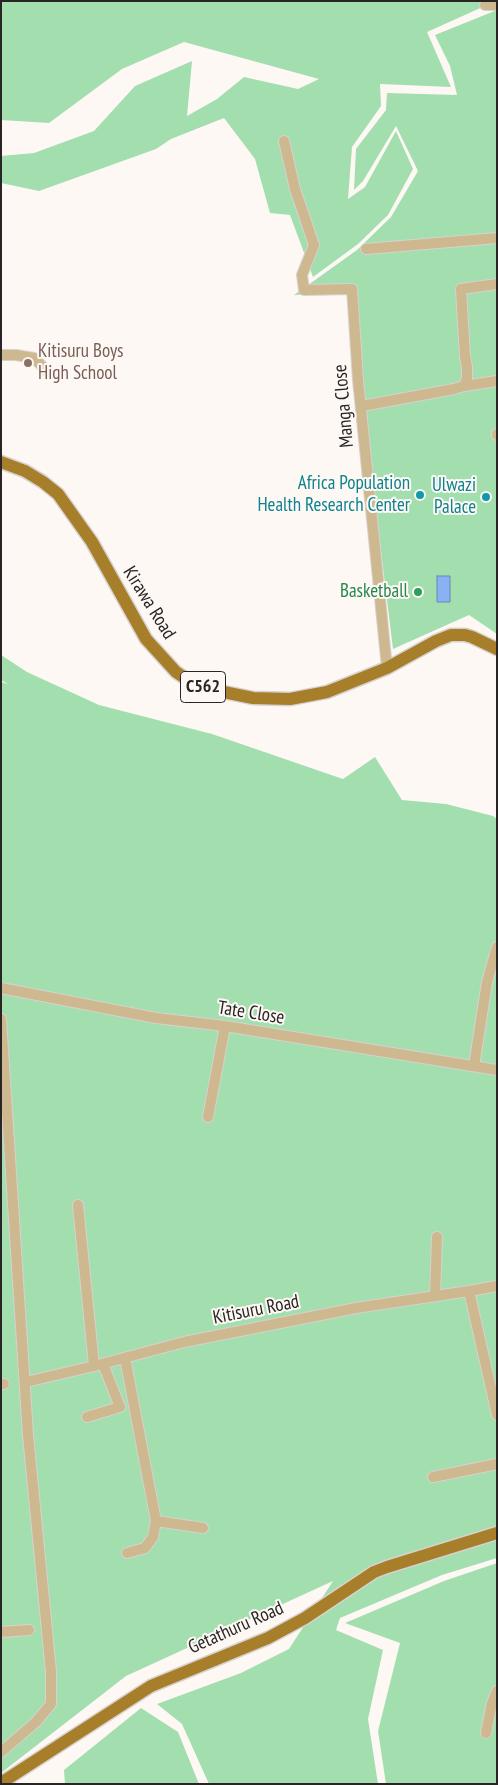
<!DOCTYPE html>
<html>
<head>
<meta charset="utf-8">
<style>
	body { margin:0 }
	#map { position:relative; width:498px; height:1785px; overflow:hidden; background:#fef8f5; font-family:"PT Sans Narrow",sans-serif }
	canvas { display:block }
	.frame { position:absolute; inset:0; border:2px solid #282524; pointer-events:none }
</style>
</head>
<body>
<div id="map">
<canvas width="498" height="1785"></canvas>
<div class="frame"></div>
</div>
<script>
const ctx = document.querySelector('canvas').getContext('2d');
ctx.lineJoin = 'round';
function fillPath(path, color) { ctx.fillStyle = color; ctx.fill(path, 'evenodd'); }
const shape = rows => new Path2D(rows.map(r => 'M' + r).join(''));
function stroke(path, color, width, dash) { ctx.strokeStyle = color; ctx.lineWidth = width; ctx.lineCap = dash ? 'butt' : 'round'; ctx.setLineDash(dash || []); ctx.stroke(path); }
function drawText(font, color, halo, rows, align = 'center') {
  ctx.font = font + ' "PT Sans Narrow",sans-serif'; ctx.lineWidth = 4; ctx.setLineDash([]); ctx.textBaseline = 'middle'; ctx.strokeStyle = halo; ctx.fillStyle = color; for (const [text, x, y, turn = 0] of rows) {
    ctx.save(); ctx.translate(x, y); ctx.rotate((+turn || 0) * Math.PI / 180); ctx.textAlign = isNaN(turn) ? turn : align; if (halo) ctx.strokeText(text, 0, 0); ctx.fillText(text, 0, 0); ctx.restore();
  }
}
const green = shape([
	[1,1,496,1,427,32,451,87,380,84,381,106,352,147,348,199,365,187,396,131,413,169,388,215,358,244,313,277,290,215,270,213,255,159,224,118,171,139,156,149,39,191,1,183,1,156,34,153,94,131,135,86,192,61,187,116,217,99,244,77,298,89,319,79,184,42,122,69,49,123,1,120],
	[497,10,497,634,469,615,393,649,349,293,294,295,357,250,391,217,418,171,396,126,363,181,354,190,356,149,386,110,387,93,457,95,450,66,435,35],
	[1,655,27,672,99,705,212,734,343,779,375,757,402,800,446,804,493,816,497,819,497,1558,442,1575,340,1618,336,1630,383,1650,368,1719,378,1784,209,1784,182,1724,157,1704,241,1673,289,1649,333,1581,126,1676,1,1773,1,682,8,684,1,680],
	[497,1563,497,1784,386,1784,378,1731,400,1643,345,1623,444,1581],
	[141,1708,178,1732,199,1784,65,1784,64,1770]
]);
const water = shape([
	[437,576,450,576,450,602,437,602,437,576]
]);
const minor = shape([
	[485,5,497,5],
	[284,141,295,189,314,245,302,275,304,290,352,289,358,380,387,668],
	[366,249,497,238],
	[1,355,16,355,34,358,48,372],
	[464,386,497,381],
	[362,406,454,389,464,386,467,378,467,367,465,356,461,289,497,284],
	[497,434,497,435],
	[1,988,156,1018,225,1026,497,1070],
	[1,1019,28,1435,51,1672,51,1704,36,1722,1,1752],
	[474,1066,487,982,497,947],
	[208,1117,225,1026],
	[78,1205,94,1366],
	[469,1291,497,1415],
	[435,1296,437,1237],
	[125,1358,156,1521,153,1537,145,1548,127,1553],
	[26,1382,94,1366,184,1342,356,1308,469,1291,497,1286],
	[1,1384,4,1384],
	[87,1417,120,1407,103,1364],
	[433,1477,497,1464],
	[156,1521,203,1528],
	[1,1632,29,1630],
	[486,1733,492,1703,497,1691]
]);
const major = shape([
	[1,462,25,471,43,482,58,494,92,542,146,639,176,672,191,682,209,689,253,698,290,699,327,692,387,668,436,641,451,635,465,635,472,637,497,649],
	[1,1783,151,1686,268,1638,305,1618,374,1572,387,1567,497,1533]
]);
const markers = [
	[28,363,5,"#8d6e63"],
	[420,495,5,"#0f9aa8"],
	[486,497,5,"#0f9aa8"],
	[418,592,5,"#2e9e5b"]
];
const shields = [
	[203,687,45]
];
const shieldNames = [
	["C562",203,687]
];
const educationNames = [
	["Kitisuru Boys",38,352],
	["High School",38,374]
];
const streetNames = [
	["Manga Close",344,406,-95],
	["Kirawa Road",149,603,58],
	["Tate Close",251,1013,9],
	["Kitisuru Road",256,1310,-11],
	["Getathuru Road",236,1628,-24]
];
const cultureNames = [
	["Africa Population",410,484],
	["Health Research Center",410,506],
	["Ulwazi",476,486],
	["Palace",476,508]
];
const leisureNames = [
	["Basketball",408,592]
];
fillPath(green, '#a3deaf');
fillPath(water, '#8ab1f2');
stroke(water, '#6d87b4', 1);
stroke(minor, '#d7d2cf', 12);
stroke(major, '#d7d2cf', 15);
stroke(minor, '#ceb890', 10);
stroke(major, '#a77f2b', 12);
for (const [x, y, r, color] of markers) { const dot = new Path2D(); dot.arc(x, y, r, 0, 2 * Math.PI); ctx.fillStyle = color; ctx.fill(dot); stroke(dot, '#fef8f5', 2); }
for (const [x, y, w] of shields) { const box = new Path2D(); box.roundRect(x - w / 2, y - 15.5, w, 31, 4); ctx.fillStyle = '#fef8f5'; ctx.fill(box); stroke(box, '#282524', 1); }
drawText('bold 18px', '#282524', null, shieldNames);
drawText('19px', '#785e54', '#fef8f5', educationNames, 'left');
drawText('19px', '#282524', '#fef8f5', streetNames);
drawText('19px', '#0d838f', '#fef8f5', cultureNames, 'right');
drawText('19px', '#27864d', '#fef8f5', leisureNames, 'right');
</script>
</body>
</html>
